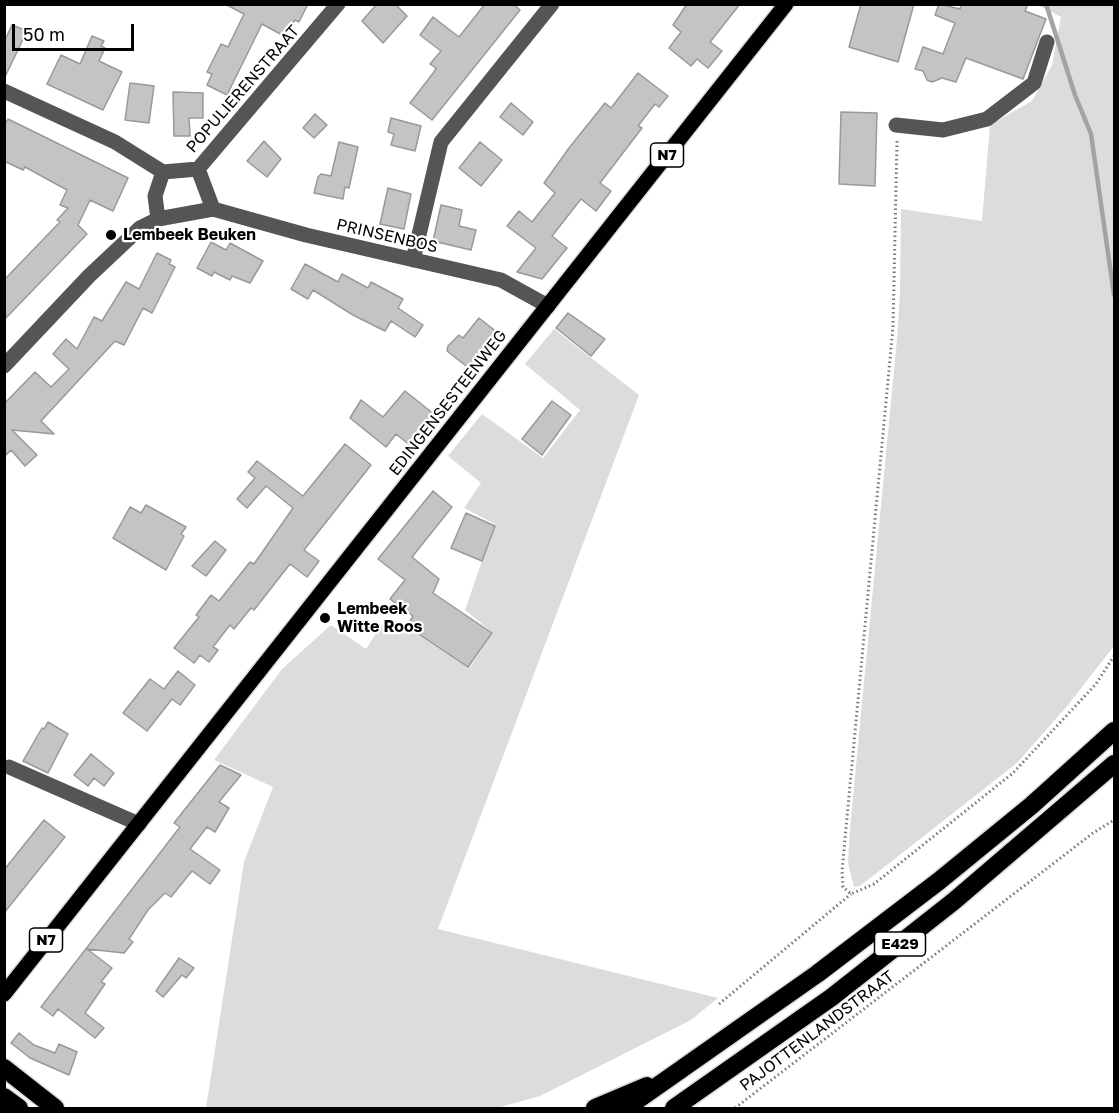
<!DOCTYPE html>
<html>
<head>
<meta charset="utf-8">
<style>
	body { margin:0 }
	#map { position:relative; width:1119px; height:1113px; overflow:hidden; background:#fff; font-family:"Golos Text",sans-serif }
	canvas { display:block }
	.frame { position:absolute; inset:0; border:6px solid #000; pointer-events:none }
	.scale { position:absolute; left:12px; top:24px; width:122px; height:27px; box-sizing:border-box; border:3px solid #000; border-top:0; padding-left:8px; font-size:18px; line-height:21px; white-space:nowrap; color:#000; -webkit-text-stroke:4px #fff; paint-order:stroke }
</style>
</head>
<body>
<div id="map">
<canvas width="1119" height="1113"></canvas>
<div class="frame"></div>
<div class="scale">50 m</div>
</div>
<script>
const ctx = document.querySelector('canvas').getContext('2d');
ctx.lineJoin = 'round';
function fillPath(path, color) { ctx.fillStyle = color; ctx.fill(path, 'evenodd'); }
const shape = rows => new Path2D(rows.map(r => 'M' + r).join(''));
function stroke(path, color, width, dash) { ctx.strokeStyle = color; ctx.lineWidth = width; ctx.lineCap = dash ? 'butt' : 'round'; ctx.setLineDash(dash || []); ctx.stroke(path); }
function drawText(font, color, halo, rows, align = 'center') {
  ctx.font = font + ' "Golos Text",sans-serif'; ctx.lineWidth = 4.5; ctx.setLineDash([]); ctx.textBaseline = 'middle'; ctx.strokeStyle = halo; ctx.fillStyle = color; for (const [text, x, y, turn = 0] of rows) {
    ctx.save(); ctx.translate(x, y); ctx.rotate((+turn || 0) * Math.PI / 180); ctx.textAlign = isNaN(turn) ? turn : align; if (halo) ctx.strokeText(text, 0, 0); ctx.fillText(text, 0, 0); ctx.restore();
  }
}
const green = shape([
	[1038,5,1114,5,1114,646,1068,705,1017,763,860,886,854,887,848,863,850,828,897,339,900,294,901,209,982,221,990,125,1032,101,1052,65,1061,17],
	[554,329,639,395,438,929,718,998,691,1020,540,1096,497,1108,206,1108,244,862,273,787,214,760,282,669,331,625,366,649,386,618,407,625,470,667,493,633,465,610,495,524,464,508,481,483,448,456,482,414,543,458,580,410,525,364]
]);
const stream = shape([
	[1046,4,1075,95,1091,134,1114,295]
]);
const building = shape([
	[225,4,308,4,299,22,295,20,284,36,262,24,227,95,207,85,212,74,207,72,221,44,228,47,244,14,225,4],
	[377,4,395,4,407,16,383,43,362,21,377,4],
	[485,4,513,4,520,10,432,120,410,103,434,72,436,68,430,64,441,51,420,35,433,17,459,37,485,4],
	[687,4,740,4,710,42,722,51,708,68,697,59,691,66,669,48,681,32,673,25,687,4],
	[861,4,914,4,898,62,849,47,861,4],
	[939,4,960,9,961,4,1028,4,1025,11,1046,19,1023,79,966,58,956,82,942,78,932,82,927,80,923,71,915,69,923,47,943,54,955,23,935,15,939,4],
	[12,25,27,31,4,79,4,42,12,25],
	[92,36,104,41,101,46,105,48,99,61,122,72,103,110,47,84,61,55,80,64,92,36],
	[638,73,668,96,659,107,655,104,638,126,642,128,600,183,611,191,596,211,581,199,552,236,567,248,542,279,517,272,536,248,507,226,519,211,532,222,555,193,544,183,569,148,605,103,611,108,638,73],
	[130,83,154,86,149,123,125,120,130,83],
	[173,92,203,93,203,118,189,118,190,136,174,136,173,92],
	[511,103,533,122,523,135,500,117,511,103],
	[841,112,877,113,875,186,839,184,841,112],
	[315,114,327,125,314,138,303,128,315,114],
	[391,118,421,126,415,151,391,145,394,134,388,132,391,118],
	[8,119,128,178,113,211,90,200,78,225,87,234,4,320,4,280,60,222,57,220,68,208,60,205,67,190,25,167,23,170,4,161,4,126,8,119],
	[264,141,281,159,267,177,247,161,264,141],
	[339,142,358,147,349,188,345,187,343,199,314,193,318,177,321,174,331,176,339,142],
	[480,142,502,160,481,186,459,168,480,142],
	[388,188,411,194,404,229,380,224,388,188],
	[441,205,462,210,459,226,476,230,471,250,433,241,441,205],
	[211,242,226,250,230,243,263,261,250,283,232,276,230,280,214,272,212,276,197,268,211,242],
	[157,253,171,260,169,264,175,267,152,313,143,308,124,345,115,341,41,421,54,434,12,430,37,455,25,466,11,450,4,457,4,404,35,372,51,387,69,369,53,354,66,339,77,349,94,317,102,321,126,282,139,289,157,253],
	[305,264,338,282,342,274,368,288,371,282,403,299,398,308,423,325,415,337,391,321,385,331,353,315,313,290,308,299,291,289,305,264],
	[568,313,605,339,591,356,556,328,568,313],
	[479,318,498,333,470,369,447,351,448,346,459,335,463,338,479,318],
	[405,391,435,415,411,446,396,434,386,447,350,418,361,400,383,417,405,391],
	[552,401,571,415,542,455,522,439,552,401],
	[345,444,371,465,304,550,319,561,307,577,290,564,254,610,251,608,234,629,230,625,213,647,218,650,209,662,200,655,194,663,174,648,199,617,196,615,211,595,219,601,250,562,254,564,293,508,266,486,247,508,237,499,255,478,248,472,257,461,303,496,345,444],
	[433,491,452,507,412,557,439,579,433,593,492,633,468,667,407,626,413,616,390,599,405,580,378,559,433,491],
	[146,505,186,527,181,534,184,536,166,570,113,538,130,507,141,513,146,505],
	[466,513,495,526,482,561,451,548,466,513],
	[215,541,226,550,206,576,192,566,215,541],
	[178,671,195,685,180,705,172,699,147,731,123,713,150,679,164,689,178,671],
	[48,722,68,734,48,773,23,761,42,728,44,729,48,722],
	[91,754,114,773,104,786,94,778,88,786,74,775,91,754],
	[220,765,241,775,219,802,229,808,215,832,207,827,190,849,220,870,210,884,192,871,171,897,165,893,148,910,129,939,133,942,124,953,87,949,112,968,101,982,105,984,85,1013,104,1028,95,1038,58,1009,53,1016,41,1007,180,827,174,823,220,765],
	[44,820,65,837,4,913,4,870,44,820],
	[179,958,194,968,186,978,182,975,163,997,156,991,179,958],
	[19,1033,34,1045,55,1053,59,1044,77,1052,69,1075,30,1058,11,1043,19,1033]
]);
const path = shape([
	[897,141,893,327,842,871,843,887,851,894,874,884,1013,773,1096,684,1114,656],
	[719,1004,851,894],
	[735,1108,1093,833,1114,820]
]);
const minor = shape([
	[4,91,115,142,163,172],
	[896,125,943,130,987,119,1034,83,1047,42],
	[198,169,338,4],
	[198,169,213,209],
	[163,172,198,169],
	[158,219,155,196,163,172],
	[413,260,441,142,552,4],
	[4,366,89,276,140,228,158,219,213,209,306,235,501,280,548,306],
	[9,767,139,824]
]);
const major = shape([
	[4,994,786,4]
]);
const highway = shape([
	[4,1068,55,1108],
	[4,1097,19,1108],
	[595,1108,647,1086],
	[626,1108,817,974,939,881,1032,805,1114,731],
	[674,1108,832,997,954,901,1114,764]
]);
const markers = [
	[111,235,6,"#000"],
	[325,618,6,"#000"]
];
const shields = [
	[667,155,33],
	[46,940,33],
	[900,944,51]
];
const shieldNames = [
	["N7",667,155],
	["N7",46,940],
	["E429",900,944]
];
const streetNames = [
	["POPULIERENSTRAAT",243,89,-49],
	["PRINSENBOS",387,236,13],
	["EDINGENSESTEENWEG",448,403,-52],
	["PAJOTTENLANDSTRAAT",817,1031,-37]
];
const poiNames = [
	["Lembeek Beuken",123,235],
	["Lembeek",337,609],
	["Witte Roos",337,627]
];
fillPath(green, '#dcdcdc');
stroke(stream, '#a3a3a3', 4.5);
fillPath(building, '#c4c4c4');
stroke(building, '#999', 1.5);
stroke(major, '#dbdbdb', 18);
stroke(highway, '#dbdbdb', 21);
stroke(path, '#777', 3, [1.5, 3]);
stroke(minor, '#555', 15);
stroke(major, '#000', 15);
stroke(highway, '#000', 18);
for (const [x, y, r, color] of markers) { const dot = new Path2D(); dot.arc(x, y, r, 0, 2 * Math.PI); ctx.fillStyle = color; ctx.fill(dot); stroke(dot, '#fff', 2); }
for (const [x, y, w] of shields) { const box = new Path2D(); box.roundRect(x - w / 2, y - 12, w, 24, 4.5); ctx.fillStyle = '#fff'; ctx.fill(box); stroke(box, '#000', 1.5); }
drawText('bold 15px', '#000', null, shieldNames);
drawText('16px', '#000', '#fff', streetNames);
drawText('bold 16px', '#000', '#fff', poiNames, 'left');
</script>
</body>
</html>
